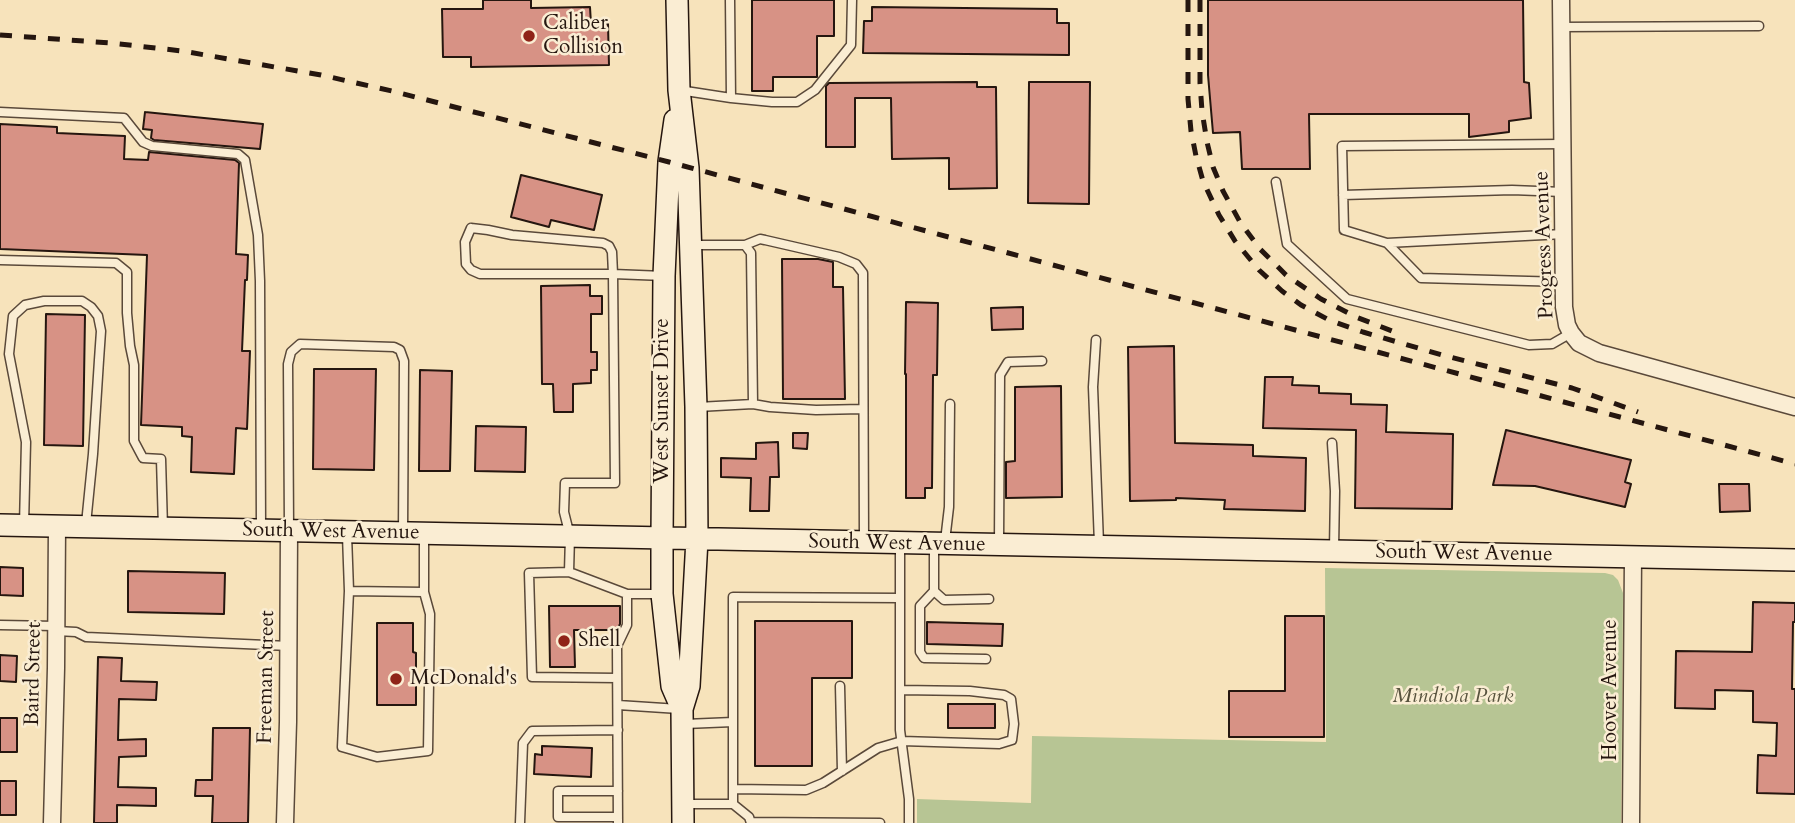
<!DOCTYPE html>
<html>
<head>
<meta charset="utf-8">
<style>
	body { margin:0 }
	canvas { display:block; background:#f7e3bb }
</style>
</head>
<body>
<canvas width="1795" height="823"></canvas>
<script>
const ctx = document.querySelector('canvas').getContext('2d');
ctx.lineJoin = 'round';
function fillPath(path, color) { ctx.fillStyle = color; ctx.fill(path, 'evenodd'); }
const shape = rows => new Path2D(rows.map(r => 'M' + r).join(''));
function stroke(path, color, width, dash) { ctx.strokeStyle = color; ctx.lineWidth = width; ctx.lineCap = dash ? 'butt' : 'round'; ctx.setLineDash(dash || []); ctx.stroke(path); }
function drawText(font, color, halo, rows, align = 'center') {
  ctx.font = font + ' Cardo,serif'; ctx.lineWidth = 5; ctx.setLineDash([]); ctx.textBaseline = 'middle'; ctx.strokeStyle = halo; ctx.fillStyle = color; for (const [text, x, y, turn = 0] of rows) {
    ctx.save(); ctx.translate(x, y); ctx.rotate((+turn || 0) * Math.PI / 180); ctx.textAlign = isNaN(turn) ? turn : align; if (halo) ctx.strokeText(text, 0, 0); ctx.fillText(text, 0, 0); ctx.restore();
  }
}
const green = shape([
	[1325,568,1605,573,1613,575,1618,580,1623,593,1621,823,917,823,917,799,1031,803,1032,736,1326,742]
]);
const building = shape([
	[483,0,531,0,531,8,590,7,591,24,608,24,609,65,471,67,471,57,443,57,442,9,483,9,483,0],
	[752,0,834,0,834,36,817,36,817,77,773,77,773,91,752,91,752,0],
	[1208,0,1523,0,1524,82,1529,83,1531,118,1509,121,1509,132,1469,137,1469,114,1309,114,1310,169,1242,169,1240,132,1213,133,1208,75,1208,0],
	[872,7,1057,9,1057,23,1069,23,1069,55,863,53,864,21,872,21,872,7],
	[977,82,977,87,996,87,997,188,949,189,949,158,892,159,891,98,855,98,855,147,826,147,826,86,829,83,977,82],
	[1029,82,1090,82,1089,204,1028,203,1029,82],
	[145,112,263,124,260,149,154,140,151,138,152,130,143,129,145,112],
	[0,124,57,127,57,133,125,136,124,159,148,160,149,152,235,160,239,163,236,254,248,255,247,280,245,280,242,351,250,351,247,429,236,428,234,474,191,472,192,437,182,436,182,427,141,425,147,255,0,249,0,124],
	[521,175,602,195,594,230,551,220,549,227,511,217,521,175],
	[782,259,818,259,833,262,833,287,843,287,845,399,783,399,782,259],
	[590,285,590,296,602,296,602,314,591,314,591,352,597,352,597,370,591,370,591,383,573,384,573,412,554,412,553,384,542,384,541,286,590,285],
	[906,302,938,303,937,375,933,375,932,488,925,488,925,498,906,498,906,374,905,374,906,302],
	[1023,307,1023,329,992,330,991,308,1023,307],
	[46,314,85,315,83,446,44,445,46,314],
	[1174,346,1175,443,1253,445,1253,456,1306,458,1305,511,1224,509,1225,500,1176,498,1176,500,1130,501,1128,347,1174,346],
	[314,369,376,369,374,470,313,469,314,369],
	[420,370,452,371,450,471,419,471,420,370],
	[1265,377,1293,377,1292,385,1319,386,1319,393,1351,394,1351,404,1387,405,1386,432,1453,434,1452,509,1355,508,1356,430,1263,428,1265,377],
	[1061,386,1062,497,1006,498,1006,462,1015,461,1015,387,1061,386],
	[476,426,526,427,525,472,475,471,476,426],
	[1506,430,1631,460,1625,482,1631,484,1625,507,1535,486,1493,485,1506,430],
	[793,433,808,433,807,449,793,448,793,433],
	[778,442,779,477,770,477,769,511,750,511,751,478,721,477,721,458,756,459,756,443,778,442],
	[1719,484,1749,484,1750,511,1720,512,1719,484],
	[0,567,23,568,23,596,0,595,0,567],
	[128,571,225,573,224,614,128,612,128,571],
	[1753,602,1795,603,1795,622,1793,622,1792,689,1795,689,1795,794,1757,793,1758,755,1776,756,1777,723,1753,722,1753,691,1715,690,1715,709,1675,708,1676,651,1752,652,1753,602],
	[549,606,620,606,620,624,617,630,574,630,575,667,550,667,549,606],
	[1285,616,1324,616,1324,737,1229,737,1229,691,1285,691,1285,616],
	[755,621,852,621,852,678,812,678,812,766,755,766,755,621],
	[927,622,1003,624,1002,646,927,644,927,622],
	[377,623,413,623,413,652,416,653,416,705,377,705,377,623],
	[0,655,17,656,16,682,0,681,0,655],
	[98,657,122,658,121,681,157,682,156,700,119,699,118,740,146,739,146,756,119,757,118,787,156,788,156,806,117,805,117,823,94,823,98,657],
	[948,704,995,704,995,728,948,728,948,704],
	[0,718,17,718,17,752,0,752,0,718],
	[213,728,250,728,248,823,212,823,213,796,195,796,196,780,212,780,213,728],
	[542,746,592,748,591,777,534,774,535,754,542,755,542,746],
	[0,781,16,781,16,815,0,815,0,781]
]);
const lane = shape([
	[730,0,731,98],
	[1561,27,1759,26],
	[679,90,731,98,772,102,797,102,815,90,851,45,852,0],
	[0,112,124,118,143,142,152,146,238,154,245,160,258,235,260,281,261,528],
	[1563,144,1342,146,1344,230,1387,243,1421,278,1564,282],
	[1276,182,1287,244,1347,299,1529,345,1552,344,1571,333],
	[1343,195,1512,190,1563,192],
	[471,228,488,230,512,235,603,243,609,246,612,252,613,274,480,274,471,270,466,264,465,242,471,228],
	[1387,243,1564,234],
	[691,245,745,245,751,253,753,404,698,407],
	[745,245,760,239,765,240,839,257,856,264,863,273,864,540],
	[0,260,116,263,127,272,127,313,130,346,134,365,134,441,143,458,161,459,163,528],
	[1096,340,1093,387,1099,544],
	[753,404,770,407,816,410,862,409],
	[1332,443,1335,491,1334,549],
	[24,525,26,442,9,354,13,316,25,305,44,301,82,301,91,307,98,316,101,331,99,360,93,454,86,524],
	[289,528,288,364,291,352,300,344,394,347,400,350,404,361,403,533],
	[424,534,424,592,430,614,428,751,377,757,342,747,349,591,424,592],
	[347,535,349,591],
	[945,541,949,507,950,404],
	[999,542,1000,375,1008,362,1042,361],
	[934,544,934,591,944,600,989,599],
	[569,572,529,573,532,677,617,678],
	[934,591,920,606,920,652,924,658,986,659],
	[627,594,569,572,570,536,564,512,565,483,615,483,613,274,664,276],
	[900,598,900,730,909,799,909,823],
	[0,625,56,626],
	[56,631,76,632,86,637,289,646],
	[840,686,842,771],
	[618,705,679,709],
	[685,724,733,722,733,597,900,598,900,544],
	[733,789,806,790,823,783,878,748,902,741,999,744,1012,740,1014,724,1011,699,1004,695,970,691,900,690],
	[618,791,558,791,558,817,618,817],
	[685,804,733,804,733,722],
	[733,804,749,817,751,823],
	[751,822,880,823],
	[520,823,523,743,532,731,618,730],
	[618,823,617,646,627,625,627,594,659,594]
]);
const street = shape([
	[1561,0,1564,307,1567,325,1571,333,1579,343,1599,353,1795,407],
	[52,823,56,668,57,527],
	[285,823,288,722,289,531],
	[1631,823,1633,557]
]);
const secondary = shape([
	[677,0,679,90,688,168,696,407,697,539,689,686,682,709,683,823],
	[675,120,669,162,664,276,662,538,662,594,672,686,682,709],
	[0,525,1795,560]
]);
const rail = shape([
	[1188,0,1188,99,1191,131,1196,156,1203,181,1219,215,1235,241,1259,270,1282,291,1301,305,1329,320,1363,332,1442,355,1572,388,1638,412],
	[1200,0,1200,83,1202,111,1207,142,1213,167,1223,191,1240,222,1260,249,1286,275,1321,299,1356,317,1392,331],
	[0,35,111,43,182,51,321,75,392,91,669,162,1795,464]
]);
const markers = [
	[529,36,7,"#8f2418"],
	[564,641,7,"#8f2418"],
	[396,679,7,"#8f2418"]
];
const poiNames = [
	["Caliber",543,24],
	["Collision",543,48],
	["Shell",578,641],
	["McDonald's",410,679]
];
const streetNames = [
	["Progress Avenue",1545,245,-92],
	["West Sunset Drive",663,401,-90],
	["South West Avenue",331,532,1],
	["South West Avenue",897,544,1],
	["South West Avenue",1464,554,1],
	["Baird Street",34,674,-89],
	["Freeman Street",267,677,-89],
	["Hoover Avenue",1611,690,-90]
];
const parkNames = [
	["Mindiola Park",1453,697]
];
fillPath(green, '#b7c594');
fillPath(building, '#d79285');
stroke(building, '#25160f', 2);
stroke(lane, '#5a493a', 11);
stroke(street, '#5a493a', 19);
stroke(secondary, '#25160f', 24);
stroke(lane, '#faedd3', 8);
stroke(street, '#faedd3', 16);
stroke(secondary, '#faedd3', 21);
stroke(rail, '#25160f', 5, [12, 12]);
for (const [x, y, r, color] of markers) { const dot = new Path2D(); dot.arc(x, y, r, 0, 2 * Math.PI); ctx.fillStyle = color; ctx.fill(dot); stroke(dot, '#faedd3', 2.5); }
drawText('21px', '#25160f', '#faedd3', poiNames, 'left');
drawText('21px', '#25160f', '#faedd3', streetNames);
drawText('italic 21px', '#58533e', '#faedd3', parkNames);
</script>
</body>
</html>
